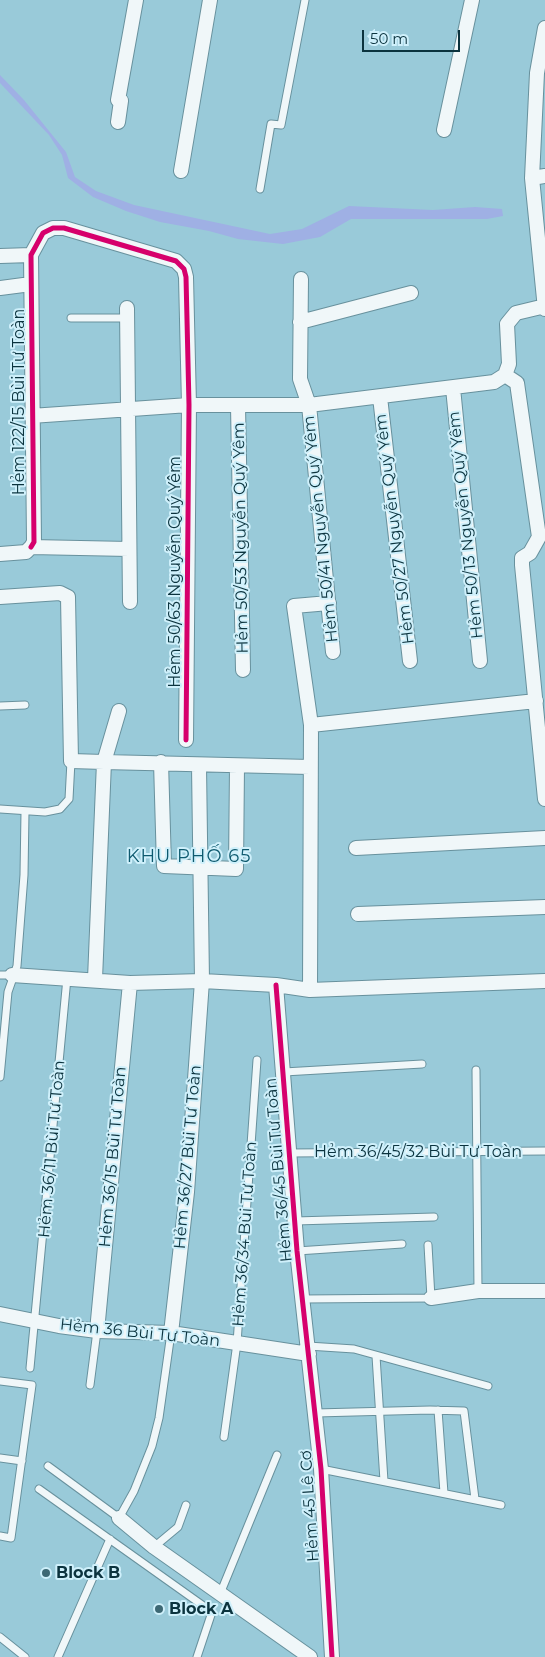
<!DOCTYPE html>
<html>
<head>
<meta charset="utf-8">
<style>
	body { margin:0 }
	#map { position:relative; width:545px; height:1657px; overflow:hidden; background:#99cad9; font-family:Montserrat,sans-serif }
	canvas { display:block }
	.scale { position:absolute; left:362px; top:30px; width:98px; height:22px; box-sizing:border-box; border:2px solid #0b333e; border-top:0; padding-left:6px; font-size:15px; line-height:18px; white-space:nowrap; color:#0b333e; -webkit-text-stroke:4px #cff0fb; paint-order:stroke }
</style>
</head>
<body>
<div id="map">
<canvas width="545" height="1657"></canvas>
<div class="scale">50 m</div>
</div>
<script>
const ctx = document.querySelector('canvas').getContext('2d');
ctx.lineJoin = 'round';
function fillPath(path, color) { ctx.fillStyle = color; ctx.fill(path, 'evenodd'); }
const shape = rows => new Path2D(rows.map(r => 'M' + r).join(''));
function stroke(path, color, width, dash) { ctx.strokeStyle = color; ctx.lineWidth = width; ctx.lineCap = dash ? 'butt' : 'round'; ctx.setLineDash(dash || []); ctx.stroke(path); }
function drawText(font, color, halo, rows, align = 'center') {
  ctx.font = font + ' Montserrat,sans-serif'; ctx.lineWidth = 4; ctx.setLineDash([]); ctx.textBaseline = 'middle'; ctx.strokeStyle = halo; ctx.fillStyle = color; for (const [text, x, y, turn = 0] of rows) {
    ctx.save(); ctx.translate(x, y); ctx.rotate((+turn || 0) * Math.PI / 180); ctx.textAlign = isNaN(turn) ? turn : align; if (halo) ctx.strokeText(text, 0, 0); ctx.fillText(text, 0, 0); ctx.restore();
  }
}
const water = shape([
	[0,75,24,100,66,152,75,177,96,191,134,205,270,234,302,229,349,206,433,210,475,207,502,209,503,216,487,219,351,219,320,237,283,244,238,239,209,231,160,222,126,211,93,197,68,178,62,155,49,135,0,83]
]);
const service = shape([
	[260,189,271,124,281,125,305,0],
	[71,318,127,318],
	[0,706,25,705],
	[0,809,45,812,60,809,69,799,71,761],
	[0,975,12,975],
	[476,1070,478,1291],
	[284,1072,422,1064],
	[0,1077,8,992,17,966,24,875,25,812],
	[290,1153,545,1151],
	[295,1221,434,1217],
	[297,1251,402,1244],
	[303,1299,431,1298,428,1245],
	[308,1346,354,1349,488,1386],
	[376,1356,384,1481],
	[30,1368,67,978],
	[0,1381,32,1385,11,1538,0,1536],
	[90,1385,97,1331],
	[438,1410,444,1493],
	[316,1413,430,1410,464,1411,475,1499],
	[224,1437,237,1343,257,1060],
	[0,1458,22,1461],
	[48,1466,119,1518,134,1491,152,1446,159,1418,171,1333],
	[321,1469,501,1505],
	[39,1489,212,1612,197,1657],
	[154,1547,178,1527,186,1505],
	[220,1594,277,1455],
	[0,1637,25,1657],
	[58,1657,110,1539]
]);
const minor = shape([
	[545,28,537,73,532,178,545,309],
	[118,122,121,101,118,100,136,0],
	[444,130,472,0],
	[181,171,210,0],
	[532,178,545,176],
	[0,256,31,255],
	[301,279,300,379,309,405,333,652],
	[0,288,31,284],
	[127,308,130,602],
	[300,322,411,293],
	[505,375,517,383,539,537,530,553,522,558,522,565,545,799],
	[453,388,480,661],
	[380,397,410,661],
	[238,406,243,670],
	[31,416,189,405,309,405,494,382,505,375,509,364,507,324,516,313,545,306],
	[31,547,34,542,31,255,43,233,53,228,64,228,176,261,184,269,186,277,189,405,186,740],
	[0,554,26,552,31,547,129,549],
	[0,597,60,593,68,597,71,761,104,762,119,711],
	[311,725,536,701],
	[161,762,164,866,236,869,237,766],
	[356,848,545,838],
	[358,914,545,907],
	[12,975,130,983,202,981,276,985,310,990,545,981],
	[95,979,104,762,310,767],
	[276,985,297,1251,321,1469,332,1657],
	[310,990,311,725,294,606,329,603],
	[431,1298,478,1291,545,1291],
	[0,1314,59,1326,97,1331,171,1333,309,1354],
	[97,1331,130,983],
	[171,1333,187,1192,202,981,199,766],
	[119,1518,154,1547,310,1657]
]);
const cycleway = shape([
	[31,547,34,542,31,255,43,233,53,228,64,228,176,261,184,269,186,277,189,405,186,740],
	[276,985,297,1251,321,1469,332,1657]
]);
const markers = [
	[46,1573,5,"#3d6874"],
	[159,1609,5,"#3d6874"]
];
const streetNames = [
	["Hẻm 122/15 Bùi Tư Toàn",19,402,-90],
	["Hẻm 50/13 Nguyễn Quý Yêm",466,525,-96],
	["Hẻm 50/41 Nguyễn Quý Yêm",321,529,-96],
	["Hẻm 50/27 Nguyễn Quý Yêm",395,529,-97],
	["Hẻm 50/53 Nguyễn Quý Yêm",241,538,-91],
	["Hẻm 50/63 Nguyễn Quý Yêm",175,572,-90],
	["Hẻm 36/11 Bùi Tư Toàn",52,1149,-85],
	["Hẻm 36/45/32 Bùi Tư Toàn",418,1152],
	["Hẻm 36/15 Bùi Tư Toàn",113,1157,-85],
	["Hẻm 36/27 Bùi Tư Toàn",188,1157,-85],
	["Hẻm 36/45 Bùi Tư Toàn",279,1170,-95],
	["Hẻm 36/34 Bùi Tư Toàn",245,1234,-86],
	["Hẻm 36 Bùi Tư Toàn",140,1333,6],
	["Hẻm 45 Lê Cơ",310,1506,-94]
];
const poiNames = [
	["Block B",56,1573],
	["Block A",169,1609]
];
const neighbourhoodNames = [
	["KHU PHỐ 65",189,857]
];
fillPath(water, '#9fb0e4');
stroke(service, '#68919d', 9);
stroke(minor, '#68919d', 16);
stroke(service, '#f0f7f9', 7);
stroke(minor, '#f0f7f9', 14);
stroke(cycleway, '#d6006c', 5);
for (const [x, y, r, color] of markers) { const dot = new Path2D(); dot.arc(x, y, r, 0, 2 * Math.PI); ctx.fillStyle = color; ctx.fill(dot); stroke(dot, '#cff0fb', 2); }
drawText('16px', '#0b333e', '#cff0fb', streetNames);
drawText('bold 16px', '#0b333e', '#cff0fb', poiNames, 'left');
ctx.letterSpacing = '1px';
drawText('18px', '#0e5a6f', '#cff0fb', neighbourhoodNames);
ctx.letterSpacing = '0px';
</script>
</body>
</html>
